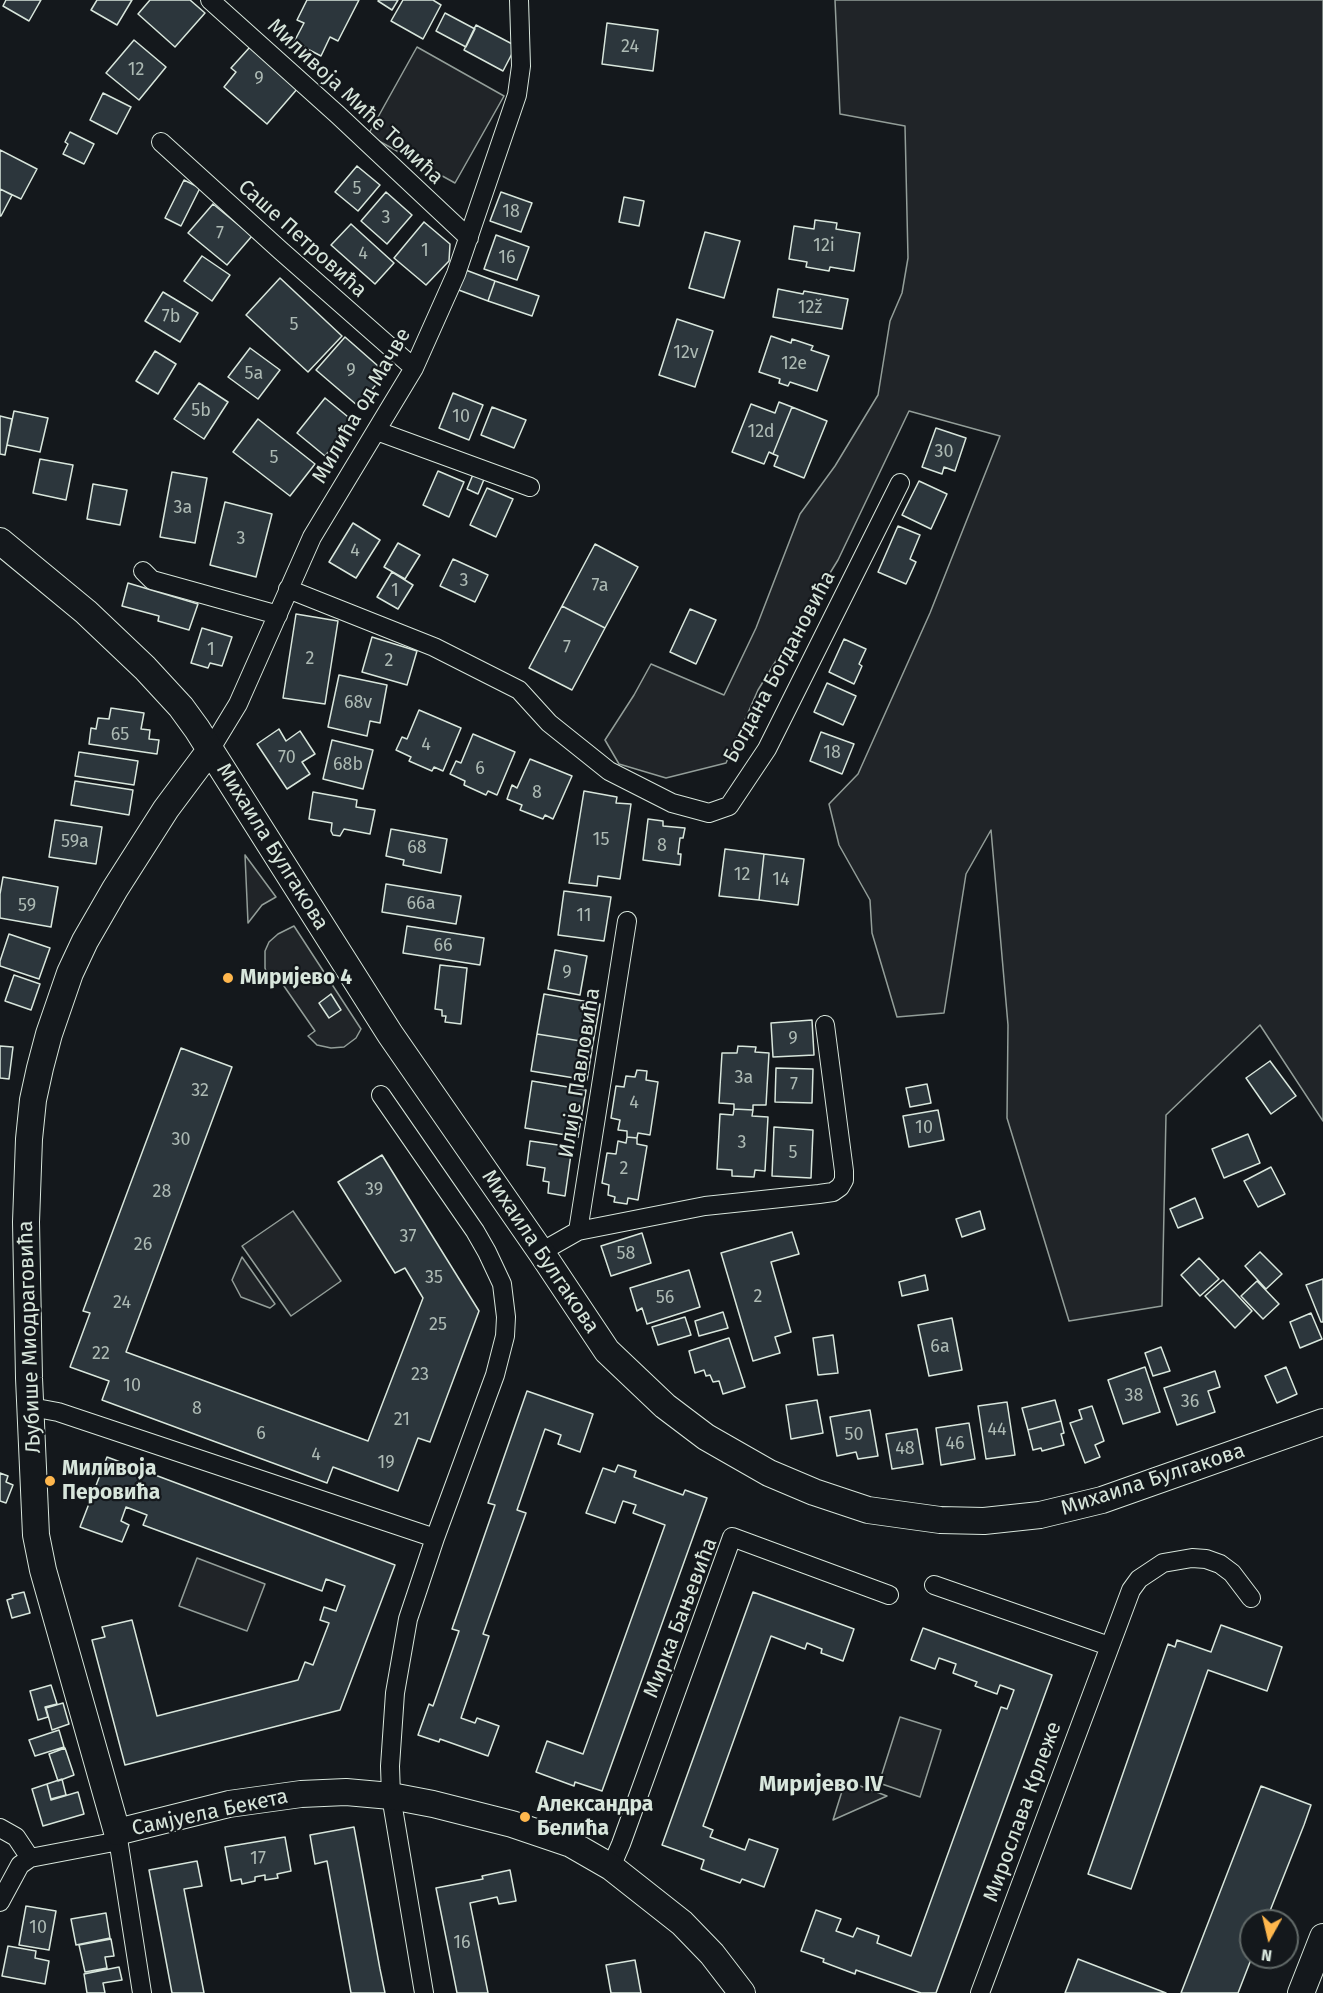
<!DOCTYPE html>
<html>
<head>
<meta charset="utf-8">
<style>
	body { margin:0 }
	#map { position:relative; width:1323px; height:1993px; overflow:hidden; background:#14181c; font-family:"Fira Sans",sans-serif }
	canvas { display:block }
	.north { position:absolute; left:1239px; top:1909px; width:60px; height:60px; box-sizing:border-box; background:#14181c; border:2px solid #626a69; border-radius:50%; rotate:188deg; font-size:16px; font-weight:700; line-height:24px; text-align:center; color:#d8e6dc }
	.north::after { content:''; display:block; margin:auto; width:21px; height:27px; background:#ffb74d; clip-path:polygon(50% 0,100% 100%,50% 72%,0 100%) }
</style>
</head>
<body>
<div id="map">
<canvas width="1323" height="1993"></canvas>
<div class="north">N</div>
</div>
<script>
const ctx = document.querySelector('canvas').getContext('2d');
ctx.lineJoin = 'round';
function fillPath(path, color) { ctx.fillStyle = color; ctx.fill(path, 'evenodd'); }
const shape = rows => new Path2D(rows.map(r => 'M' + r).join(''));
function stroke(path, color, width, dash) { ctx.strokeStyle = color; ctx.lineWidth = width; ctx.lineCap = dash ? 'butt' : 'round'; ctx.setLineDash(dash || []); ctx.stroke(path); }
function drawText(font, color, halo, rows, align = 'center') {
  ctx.font = font + ' "Fira Sans",sans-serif'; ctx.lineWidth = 4.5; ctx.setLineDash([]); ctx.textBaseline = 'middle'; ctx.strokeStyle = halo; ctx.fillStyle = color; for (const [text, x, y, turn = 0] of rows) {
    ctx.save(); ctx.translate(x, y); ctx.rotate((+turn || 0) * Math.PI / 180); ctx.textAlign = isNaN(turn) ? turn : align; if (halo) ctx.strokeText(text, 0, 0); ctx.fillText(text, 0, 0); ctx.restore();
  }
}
const green = shape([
	[835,0,1323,0,1323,1121,1260,1025,1166,1115,1162,1306,1069,1321,1007,1118,1008,1025,991,830,966,874,944,1013,897,1017,872,933,870,900,839,845,829,804,858,774,930,613,1000,436,909,411,838,560,758,690,726,763,666,778,619,764,605,740,634,695,651,664,724,695,756,628,800,514,835,466,878,395,890,321,902,293,908,258,905,126,840,114,835,0],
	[417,47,504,96,455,183,368,135,417,47],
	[245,855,276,897,262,905,248,923,245,855],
	[294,926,361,1029,356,1038,344,1047,331,1048,317,1045,308,1036,315,1031,277,976,269,980,265,968,265,951,269,942,278,934,294,926],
	[293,1211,341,1281,291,1316,242,1246,293,1211],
	[242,1257,275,1304,270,1308,241,1297,232,1280,242,1257],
	[197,1558,265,1584,247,1631,179,1606,197,1558],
	[900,1717,941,1730,920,1797,879,1783,900,1717],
	[855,1784,887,1796,833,1820,843,1788,855,1784]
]);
const building = shape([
	[6,0,41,0,29,21,3,6,6,0],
	[97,0,132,0,117,25,91,10,97,0],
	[150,0,190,0,205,13,175,47,138,14,150,0],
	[307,0,359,0,338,41,330,37,321,56,294,42,304,23,297,20,307,0],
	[379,0,398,0,392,10,378,1,379,0],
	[403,0,433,0,441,5,423,39,391,21,403,0],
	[445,13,475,29,466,47,436,31,445,13],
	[607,23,658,30,653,71,602,64,607,23],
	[476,25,516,46,503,71,464,50,476,25],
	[134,40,166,67,139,100,106,73,134,40],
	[250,47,298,88,267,124,224,87,236,72,231,68,250,47],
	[103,93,131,107,117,134,90,120,103,93],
	[70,132,94,144,84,164,63,154,68,144,65,142,70,132],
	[0,150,37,169,21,199,0,189,0,150],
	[357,166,380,185,358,211,335,192,357,166],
	[184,180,200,188,181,226,165,218,184,180],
	[0,189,12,195,1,216,0,216,0,189],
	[386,192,412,215,387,244,361,221,386,192],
	[501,192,532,203,521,232,490,221,501,192],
	[624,197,644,201,639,226,619,222,624,197],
	[213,204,252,236,227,265,188,233,213,204],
	[815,220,837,223,836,229,860,233,854,271,830,267,829,271,806,267,807,262,789,259,794,226,814,229,815,220],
	[424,222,450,244,449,261,426,285,394,258,424,222],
	[351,224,394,263,375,284,331,245,351,224],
	[705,232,740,241,724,298,689,288,705,232],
	[496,235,529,247,517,280,484,269,496,235],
	[202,256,230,275,212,301,184,281,202,256],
	[463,269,495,281,488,301,456,289,463,269],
	[280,278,342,336,308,372,246,315,280,278],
	[495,281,539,296,532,316,488,301,495,281],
	[778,289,803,294,804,291,848,299,842,329,773,317,778,289],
	[163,292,198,313,180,342,145,321,163,292],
	[677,319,713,331,695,387,659,375,677,319],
	[771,336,791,343,792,339,813,346,811,350,829,356,817,391,790,382,788,386,779,383,780,379,759,372,771,336],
	[345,337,386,373,358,406,316,370,345,337],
	[250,348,280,370,258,399,228,377,250,348],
	[155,351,176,364,158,394,136,381,155,351],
	[199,383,228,402,204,439,174,419,199,383],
	[453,393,483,405,469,440,439,428,453,393],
	[325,398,353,421,325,456,297,433,325,398],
	[779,402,792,407,773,454,769,452,764,464,732,452,751,404,775,413,779,402],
	[492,407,526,420,514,448,481,435,492,407],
	[792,407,827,421,804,478,774,466,778,456,773,454,792,407],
	[14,411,48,418,40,452,7,445,14,411],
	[0,416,12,419,5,455,0,454,0,416],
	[258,419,315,464,290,496,233,452,258,419],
	[936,428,966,438,955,471,944,467,942,474,922,467,936,428],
	[40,459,73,465,66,500,33,493,40,459],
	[438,471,464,482,449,517,423,505,438,471],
	[172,472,207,478,195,543,160,537,172,472],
	[474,472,485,477,478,494,467,489,474,472],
	[919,481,947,494,931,529,902,515,919,481],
	[93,484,127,490,120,525,87,519,93,484],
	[487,488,513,499,496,537,470,525,487,488],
	[225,502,272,514,256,577,210,565,225,502],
	[353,523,380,540,356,578,329,562,353,523],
	[898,526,920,535,910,559,916,562,906,584,878,572,898,526],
	[398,543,420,555,405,579,384,567,398,543],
	[595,544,638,567,605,628,562,606,595,544],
	[453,559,488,575,475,602,440,586,453,559],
	[392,572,413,585,398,609,377,597,392,572],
	[128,583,198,604,189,630,158,621,159,616,122,606,128,583],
	[562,606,605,628,572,690,529,668,562,606],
	[690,609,716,620,696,664,670,652,690,609],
	[296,614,338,621,325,704,283,698,296,614],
	[202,628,232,637,222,666,210,663,208,668,191,663,202,628],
	[372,637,417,651,407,685,362,672,372,637],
	[844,639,866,649,859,664,862,666,854,684,829,672,844,639],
	[339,675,387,685,380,723,370,721,367,736,328,727,339,675],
	[827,683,856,696,843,725,814,712,827,683],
	[111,708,144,713,141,729,150,730,149,739,159,740,157,754,89,744,91,728,96,729,98,718,109,719,111,708],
	[419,710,461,728,443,771,434,767,432,771,409,761,411,757,396,750,402,737,407,739,419,710],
	[279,729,286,741,300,731,315,754,302,762,310,774,287,789,257,744,279,729],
	[821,732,854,744,842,774,810,761,821,732],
	[473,734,515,752,497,795,488,791,486,795,464,785,465,781,450,774,456,761,461,763,473,734],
	[332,740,373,750,363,789,323,779,332,740],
	[79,752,138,761,134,785,75,776,79,752],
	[530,759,572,776,553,819,545,815,543,819,520,810,522,805,507,799,512,785,517,788,530,759],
	[75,781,133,790,129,815,71,805,75,781],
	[584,791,617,797,616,803,631,804,620,879,598,876,597,886,569,883,584,791],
	[313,792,357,800,356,807,375,810,370,834,344,829,340,836,333,835,331,831,332,823,309,819,313,792],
	[648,819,663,821,663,826,685,828,683,838,680,838,678,854,681,854,680,865,643,860,648,819],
	[55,820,102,827,96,864,49,857,55,820],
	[391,829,447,839,441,873,403,865,404,860,386,856,391,829],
	[725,849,764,854,759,900,719,896,725,849],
	[764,854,804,859,798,905,759,900,764,854],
	[3,877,58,887,51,927,0,918,0,894,3,877],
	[386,884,461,896,456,924,382,912,386,884],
	[564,891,611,897,604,941,558,935,564,891],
	[407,926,484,938,480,965,403,953,407,926],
	[9,934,50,948,39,979,0,966,0,961,9,934],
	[555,950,587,956,580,995,548,989,555,950],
	[440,965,467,968,461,1024,445,1022,446,1016,442,1016,442,1010,435,1009,440,965],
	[14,975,40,984,31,1010,5,1001,14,975],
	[331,994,341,1010,329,1018,319,1003,331,994],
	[544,994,600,1004,593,1043,537,1034,544,994],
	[812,1020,814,1055,773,1057,771,1023,812,1020],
	[537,1034,593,1043,587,1080,531,1071,537,1034],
	[0,1046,13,1047,9,1079,0,1078,0,1046],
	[738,1046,756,1047,755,1052,769,1053,766,1105,753,1105,753,1110,734,1109,734,1104,719,1103,722,1053,737,1053,738,1046],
	[181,1048,232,1067,126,1352,368,1441,423,1298,405,1268,395,1273,338,1182,382,1155,479,1311,430,1442,418,1438,398,1491,333,1467,327,1483,102,1400,109,1381,70,1367,90,1313,83,1311,181,1048],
	[1270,1061,1296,1096,1271,1114,1246,1078,1270,1061],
	[776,1068,813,1069,812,1103,775,1102,776,1068],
	[637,1070,647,1071,646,1080,658,1082,650,1135,638,1133,637,1138,627,1137,627,1131,618,1130,620,1120,611,1118,616,1086,624,1087,626,1076,635,1077,637,1070],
	[532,1081,586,1090,578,1137,525,1128,532,1081],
	[927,1084,931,1103,910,1107,906,1088,927,1084],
	[734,1109,753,1110,752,1116,768,1117,765,1171,755,1170,754,1177,732,1176,732,1170,717,1169,720,1114,733,1115,734,1109],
	[938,1110,944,1140,909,1147,903,1116,938,1110],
	[774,1127,813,1130,811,1178,772,1176,774,1127],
	[1248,1134,1260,1163,1224,1178,1212,1149,1248,1134],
	[627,1137,637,1138,637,1144,647,1146,638,1200,628,1198,627,1204,614,1202,615,1197,608,1195,609,1185,602,1183,607,1153,616,1154,618,1141,626,1143,627,1137],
	[530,1141,572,1147,565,1196,548,1193,549,1182,543,1181,545,1168,527,1165,530,1141],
	[1271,1167,1285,1194,1258,1207,1244,1181,1271,1167],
	[1195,1198,1203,1218,1178,1228,1170,1209,1195,1198],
	[980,1211,985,1229,962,1237,956,1219,980,1211],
	[792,1232,799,1254,771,1262,791,1332,775,1337,780,1353,753,1361,721,1253,792,1232],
	[642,1233,651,1263,611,1276,601,1246,642,1233],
	[1260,1252,1282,1274,1266,1289,1245,1266,1260,1252],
	[1199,1258,1219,1279,1200,1296,1181,1275,1199,1258],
	[689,1270,700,1307,647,1324,642,1308,637,1311,630,1288,689,1270],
	[925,1275,928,1290,902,1296,899,1282,925,1275],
	[1323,1279,1323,1322,1321,1322,1306,1285,1323,1279],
	[1223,1280,1252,1311,1235,1328,1205,1296,1223,1280],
	[1257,1281,1279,1304,1263,1319,1241,1296,1257,1281],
	[723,1312,728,1328,699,1336,695,1321,723,1312],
	[1311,1313,1322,1339,1300,1348,1290,1322,1311,1313],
	[685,1317,691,1335,658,1345,652,1327,685,1317],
	[952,1318,962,1370,929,1376,918,1325,952,1318],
	[833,1335,838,1373,818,1375,813,1338,833,1335],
	[729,1338,745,1387,723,1394,719,1381,713,1382,710,1375,706,1376,704,1370,695,1373,689,1351,729,1338],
	[1161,1347,1170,1371,1153,1376,1145,1353,1161,1347],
	[1145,1367,1160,1412,1123,1424,1108,1380,1145,1367],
	[1286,1367,1297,1394,1277,1403,1265,1376,1286,1367],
	[1215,1371,1220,1387,1208,1391,1215,1412,1177,1425,1164,1388,1215,1371],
	[527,1391,593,1414,580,1452,558,1444,561,1435,545,1429,517,1510,526,1513,483,1634,489,1636,461,1718,475,1723,477,1718,499,1726,488,1756,440,1739,439,1742,418,1735,429,1704,433,1706,459,1631,452,1629,495,1505,488,1503,527,1391],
	[817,1400,823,1433,791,1439,786,1405,817,1400],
	[1055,1400,1061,1421,1028,1430,1022,1408,1055,1400],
	[1007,1402,1015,1455,986,1459,978,1406,1007,1402],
	[1092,1406,1104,1441,1095,1445,1100,1457,1085,1463,1070,1423,1082,1419,1079,1410,1092,1406],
	[870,1410,878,1456,858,1459,856,1452,837,1456,830,1417,870,1410],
	[1061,1421,1064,1433,1061,1434,1064,1445,1042,1451,1041,1448,1033,1450,1028,1430,1061,1421],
	[969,1423,975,1459,941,1465,936,1428,969,1423],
	[917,1429,923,1464,892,1469,886,1434,917,1429],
	[107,1457,395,1565,340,1710,125,1765,92,1640,105,1637,102,1627,132,1620,157,1716,298,1680,305,1662,313,1665,329,1623,320,1620,324,1607,336,1611,345,1586,326,1579,322,1591,143,1525,147,1515,126,1507,121,1521,129,1525,122,1542,80,1527,107,1457],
	[618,1465,636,1471,634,1477,683,1495,685,1490,707,1498,602,1791,575,1782,574,1786,536,1772,547,1741,583,1754,665,1525,633,1513,636,1505,623,1501,615,1523,586,1513,603,1468,615,1472,618,1465],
	[0,1473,8,1476,6,1482,13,1485,6,1503,0,1501,0,1473],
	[24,1592,30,1613,12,1618,7,1600,13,1598,12,1595,24,1592],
	[753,1592,854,1629,843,1661,821,1653,822,1649,807,1643,805,1649,771,1636,703,1826,713,1830,710,1837,745,1850,749,1839,778,1849,764,1887,742,1879,740,1883,701,1869,704,1860,662,1845,753,1592],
	[1221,1625,1282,1647,1267,1691,1208,1670,1131,1889,1088,1874,1168,1644,1175,1647,1177,1640,1211,1652,1221,1625],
	[923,1628,1052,1675,936,1993,921,1993,856,1970,855,1974,823,1962,824,1959,801,1951,816,1910,841,1919,836,1931,853,1937,857,1928,879,1936,877,1943,911,1956,1001,1707,1007,1709,1014,1690,1000,1685,997,1694,975,1686,977,1682,953,1673,956,1664,939,1658,935,1669,911,1660,923,1628],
	[51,1685,57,1704,45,1707,48,1717,38,1720,30,1691,51,1685],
	[63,1703,69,1724,52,1730,46,1708,63,1703],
	[59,1730,64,1747,35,1756,29,1740,59,1730],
	[65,1748,74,1775,58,1781,49,1754,65,1748],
	[62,1779,66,1795,51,1799,47,1784,62,1779],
	[47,1784,51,1800,78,1792,84,1814,43,1826,32,1789,47,1784],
	[1261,1786,1311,1805,1304,1825,1266,1921,1251,1921,1252,1957,1238,1993,1181,1993,1261,1786],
	[354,1827,380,1969,385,1993,351,1993,327,1861,315,1864,310,1835,354,1827],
	[285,1837,291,1871,277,1874,278,1878,265,1880,265,1875,255,1877,255,1881,242,1884,241,1879,231,1881,225,1847,285,1837],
	[197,1861,202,1886,184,1889,204,1993,172,1993,149,1870,197,1861],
	[510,1870,516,1901,499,1904,497,1897,470,1903,488,1993,457,1993,436,1888,483,1879,482,1876,510,1870],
	[26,1906,56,1911,49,1950,19,1945,26,1906],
	[106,1913,110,1938,76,1945,71,1919,106,1913],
	[111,1939,114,1956,105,1957,107,1968,85,1972,79,1945,111,1939],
	[8,1946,36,1951,35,1958,49,1961,45,1984,2,1976,8,1946],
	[1078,1959,1166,1993,1065,1993,1078,1959],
	[635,1960,641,1993,611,1993,606,1965,635,1960],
	[119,1967,122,1980,103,1983,105,1993,87,1993,84,1974,119,1967]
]);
const street = shape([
	[210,0,338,115,469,238],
	[161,142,280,250,414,368],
	[377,431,530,487],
	[143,571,152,580,278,615],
	[288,589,434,647,519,690,549,723,609,771,672,803,709,813,729,806,767,749,900,483],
	[210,750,238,704,312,537,414,368,456,274,517,95,521,66,519,0],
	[381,1095,475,1231,487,1252,502,1284,506,1317,505,1336,495,1375,435,1538,408,1619,395,1693,390,1766,391,1796,424,1993],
	[578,1231,627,921],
	[541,1252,578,1231,705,1206,819,1194,833,1192,840,1187,844,1180,844,1171,825,1025],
	[31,1407,58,1412,435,1538],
	[934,1585,1109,1646],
	[0,1828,16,1837,30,1858],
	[117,1832,142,1993],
	[611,1867,621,1844,732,1537,889,1595],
	[0,1902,20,1865,30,1858,119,1841],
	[980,1993,1131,1590,1139,1579,1163,1563,1192,1558,1206,1559,1220,1564,1232,1573,1251,1598]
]);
const secondary = shape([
	[0,541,86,612,145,668,181,707,197,729,390,1034,541,1252,607,1351,665,1406,706,1437,769,1473,814,1492,868,1510,940,1520,984,1521,1040,1515,1102,1500,1323,1422],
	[210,750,166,809,115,889,85,941,70,973,49,1034,40,1068,33,1100,29,1139,26,1222,29,1378,36,1535,43,1570,117,1832,229,1804,301,1794,346,1792,391,1796,433,1804,512,1824,571,1844,611,1867,682,1923,712,1954,742,1993],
	[1301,1993,1323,1937]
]);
const markers = [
	[228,978,6,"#ffb74d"],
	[50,1481,6,"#ffb74d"],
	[525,1817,6,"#ffb74d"]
];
const numberNames = [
	["24",630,47],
	["12",136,70],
	["9",259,79],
	["5",357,189],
	["18",511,212],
	["3",386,218],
	["7",220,234],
	["12i",824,246],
	["1",425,251],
	["4",363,254],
	["16",507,258],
	["12ž",810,308],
	["7b",171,317],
	["5",294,325],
	["12v",686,353],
	["12e",794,364],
	["9",351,371],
	["5a",254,374],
	["5b",201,411],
	["10",461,417],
	["12d",761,432],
	["30",944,452],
	["5",274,458],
	["3a",183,508],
	["3",241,539],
	["4",355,551],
	["3",464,581],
	["7a",600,586],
	["1",395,591],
	["7",567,648],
	["1",211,650],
	["2",310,659],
	["2",389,661],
	["68v",358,703],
	["65",120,735],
	["4",426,745],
	["18",832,753],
	["70",287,758],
	["68b",348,765],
	["6",480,769],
	["8",537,793],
	["15",601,840],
	["59a",75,842],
	["8",662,846],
	["68",417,848],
	["12",742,875],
	["14",781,880],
	["66a",421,904],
	["59",27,906],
	["11",584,916],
	["66",443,946],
	["9",567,973],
	["9",793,1039],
	["3a",744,1078],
	["7",794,1085],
	["32",200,1091],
	["4",634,1103],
	["10",924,1128],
	["30",181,1140],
	["3",742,1143],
	["5",793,1153],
	["2",624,1169],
	["39",374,1190],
	["28",162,1192],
	["37",408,1237],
	["26",143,1245],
	["58",626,1254],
	["35",434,1278],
	["2",758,1297],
	["56",665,1298],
	["24",122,1303],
	["25",438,1325],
	["6a",940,1347],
	["22",101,1354],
	["23",420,1375],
	["10",132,1386],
	["38",1134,1396],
	["36",1190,1402],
	["8",197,1409],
	["21",402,1420],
	["44",997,1430],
	["6",261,1434],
	["50",854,1435],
	["46",955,1444],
	["48",905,1449],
	["4",316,1455],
	["19",386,1463],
	["17",258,1859],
	["10",38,1928],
	["16",462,1943]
];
const streetNames = [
	["Миливоја Миће Томића",355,102,43],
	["Саше Петровића",302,239,42],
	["Милића од Мачве",362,406,-60],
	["Богдана Богдановића",780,667,-62],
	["Михаила Булгакова",272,847,58],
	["Илије Павловића",580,1073,-81],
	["Михаила Булгакова",540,1252,56],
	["Љубише Миодраговића",30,1337,-92],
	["Михаила Булгакова",1153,1480,-18],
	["Мирка Бањевића",681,1618,-69],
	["Мирослава Крлеже",1023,1812,-70],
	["Самјуела Бекета",210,1813,-12]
];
const poiNames = [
	["Миријево 4",240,978],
	["Миливоја",62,1469],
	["Перовића",62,1493],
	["Александра",537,1805],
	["Белића",537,1829]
];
const neighbourhoodNames = [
	["Миријево IV",821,1785]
];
fillPath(green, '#202428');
stroke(green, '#939e99', 1.5);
fillPath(building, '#2c363c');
stroke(building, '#d8e6dc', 1.5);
stroke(street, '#d8e6dc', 20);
stroke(secondary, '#d8e6dc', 28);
stroke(street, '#14181c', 18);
stroke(secondary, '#14181c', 26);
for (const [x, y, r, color] of markers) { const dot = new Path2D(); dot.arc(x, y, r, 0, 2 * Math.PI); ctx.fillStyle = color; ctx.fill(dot); stroke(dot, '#14181c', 2); }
drawText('18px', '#adbab4', null, numberNames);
drawText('21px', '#d8e6dc', '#14181c', streetNames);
drawText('bold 21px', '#d8e6dc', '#14181c', poiNames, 'left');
drawText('bold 22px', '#d8e6dc', '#14181c', neighbourhoodNames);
</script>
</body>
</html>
